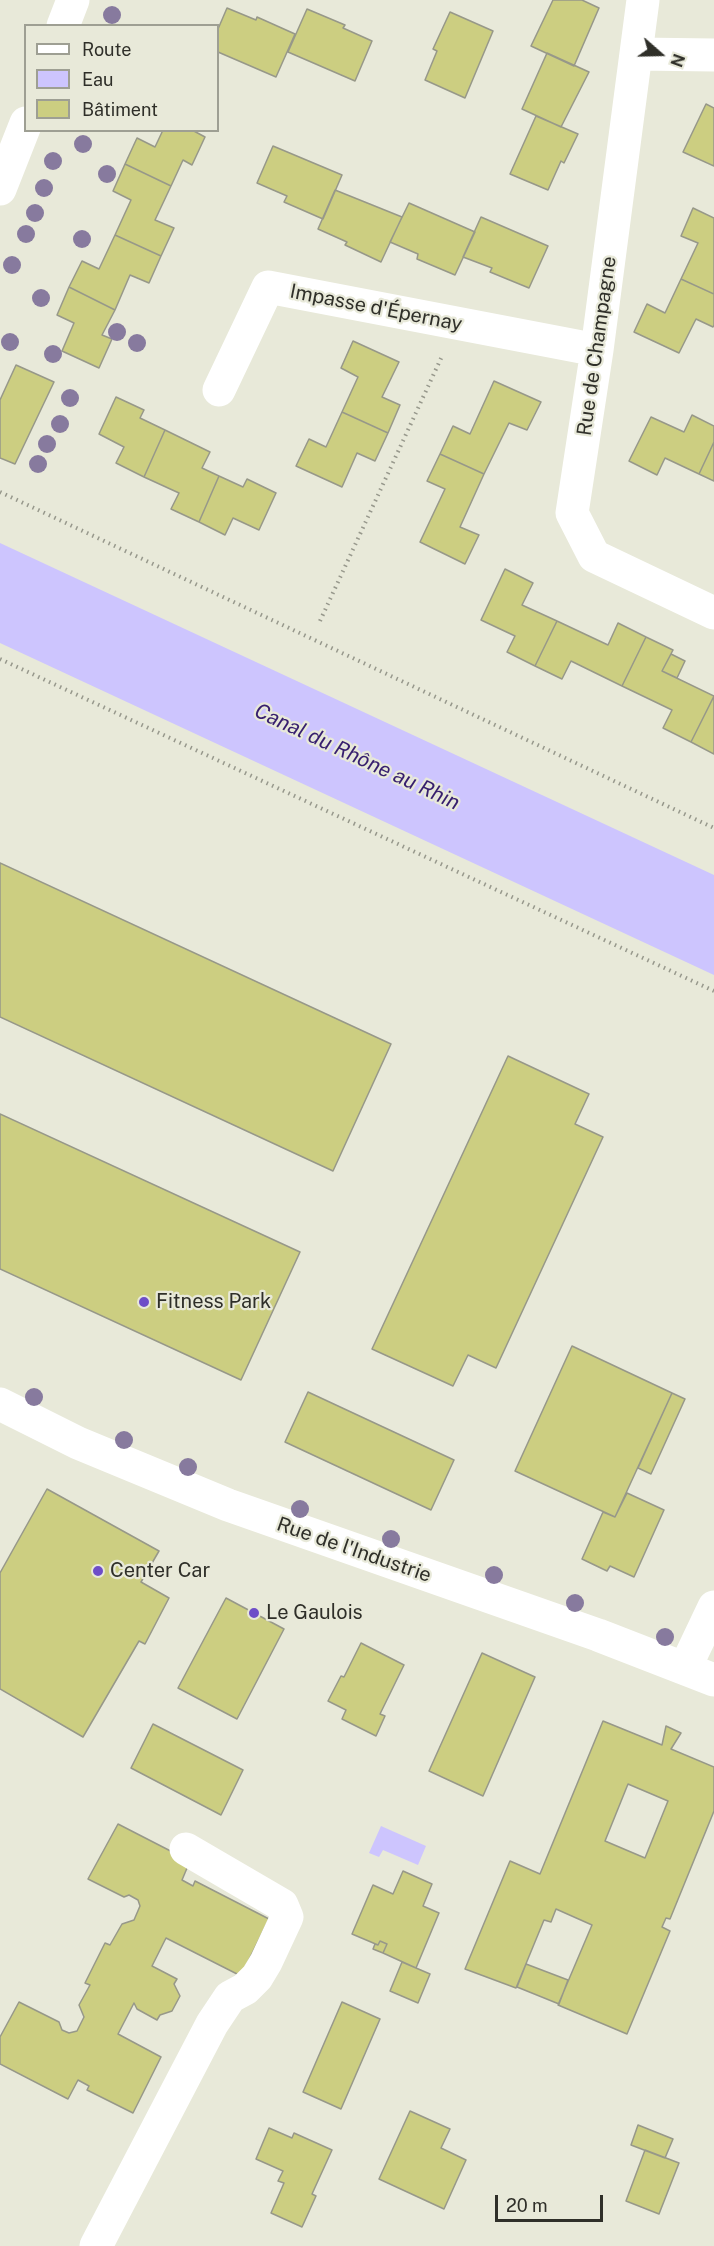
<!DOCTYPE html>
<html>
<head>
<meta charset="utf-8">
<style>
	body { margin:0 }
	#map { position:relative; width:714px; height:2246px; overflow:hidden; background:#e8e9d9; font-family:"Public Sans",sans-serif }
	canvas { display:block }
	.legend { position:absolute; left:24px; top:24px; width:195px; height:108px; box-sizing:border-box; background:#e8e9d9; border:2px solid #9e9f93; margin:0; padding:8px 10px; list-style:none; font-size:18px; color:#2f2f29 }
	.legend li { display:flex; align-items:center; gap:12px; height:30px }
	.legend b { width:30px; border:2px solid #9e9f93 }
	.north { position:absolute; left:630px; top:24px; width:60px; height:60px; -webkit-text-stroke:4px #e8e9d9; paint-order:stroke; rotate:110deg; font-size:16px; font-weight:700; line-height:24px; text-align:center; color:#2f2f29 }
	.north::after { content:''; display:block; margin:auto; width:21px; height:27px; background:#2f2f29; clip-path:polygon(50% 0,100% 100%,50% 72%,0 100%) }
	.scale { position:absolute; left:495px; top:2195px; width:108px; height:27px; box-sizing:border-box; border:3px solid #2f2f29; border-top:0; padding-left:8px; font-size:18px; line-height:21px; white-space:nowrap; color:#2f2f29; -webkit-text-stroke:4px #e8e9d9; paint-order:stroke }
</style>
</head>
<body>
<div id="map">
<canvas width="714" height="2246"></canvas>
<ul class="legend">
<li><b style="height:8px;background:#fff"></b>Route</li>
<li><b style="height:16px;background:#cdc5fe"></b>Eau</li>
<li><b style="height:16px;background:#ccce81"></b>Bâtiment</li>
</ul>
<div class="north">N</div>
<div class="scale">20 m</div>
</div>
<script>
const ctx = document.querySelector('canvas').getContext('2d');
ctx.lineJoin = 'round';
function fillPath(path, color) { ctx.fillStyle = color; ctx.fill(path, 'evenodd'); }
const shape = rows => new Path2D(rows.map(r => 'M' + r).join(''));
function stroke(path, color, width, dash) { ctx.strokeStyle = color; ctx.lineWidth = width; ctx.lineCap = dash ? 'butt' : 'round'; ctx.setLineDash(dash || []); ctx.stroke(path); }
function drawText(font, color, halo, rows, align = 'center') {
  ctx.font = font + ' "Public Sans",sans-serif'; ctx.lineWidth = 4.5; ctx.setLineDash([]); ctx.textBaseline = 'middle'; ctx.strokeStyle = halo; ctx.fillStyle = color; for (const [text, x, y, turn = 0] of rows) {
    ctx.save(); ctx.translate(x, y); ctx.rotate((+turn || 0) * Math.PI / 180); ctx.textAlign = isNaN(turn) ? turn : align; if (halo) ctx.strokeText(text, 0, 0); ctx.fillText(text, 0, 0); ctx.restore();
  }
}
const water = shape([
	[0,543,714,875,714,975,0,643],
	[381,1826,426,1846,418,1865,383,1850,379,1857,369,1853]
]);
const building = shape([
	[553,0,582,0,599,8,574,66,531,46,553,0],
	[227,8,256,20,257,17,295,34,276,77,218,52,218,29,227,8],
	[307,9,345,25,343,28,372,41,355,81,288,52,307,9],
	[450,12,493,31,465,98,425,80,437,51,433,49,450,12],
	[547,53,589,72,561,127,522,109,547,53],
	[706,104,714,108,714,166,683,152,706,104],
	[536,116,578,134,564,163,561,161,548,190,510,174,536,116],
	[163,130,192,130,205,137,192,165,183,160,171,186,125,164,137,138,155,147,163,130],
	[273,146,342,175,323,219,284,202,287,196,257,183,273,146],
	[125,164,171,186,155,220,174,228,161,256,115,235,131,200,113,191,125,164],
	[335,190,402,217,381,262,345,245,347,242,318,229,335,190],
	[409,203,475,232,455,275,417,259,418,254,390,242,409,203],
	[693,208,714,218,714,294,681,279,698,243,681,236,693,208],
	[481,217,548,246,529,288,490,272,492,268,463,257,481,217],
	[115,235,161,256,149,283,130,275,115,310,69,287,82,261,99,269,115,235],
	[681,279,714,294,714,325,713,327,696,319,679,353,634,332,647,304,665,313,681,279],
	[69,287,115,310,102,335,112,339,99,368,62,351,74,323,57,315,69,287],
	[353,341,399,362,382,397,400,405,388,433,342,412,358,377,341,368,353,341],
	[16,365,54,382,15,464,0,458,0,400,16,365],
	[494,381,541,402,527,430,509,423,484,474,440,454,453,426,470,434,494,381],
	[116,397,144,410,140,418,165,430,144,477,116,463,124,447,99,434,116,397],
	[342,412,388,433,375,461,357,453,342,487,296,466,309,439,326,447,342,412],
	[692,415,714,426,714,442,699,474,665,458,657,475,629,461,651,417,684,432,692,415],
	[165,430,210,452,202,468,219,476,199,522,171,509,179,493,144,477,165,430],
	[714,442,714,481,699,474,714,442],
	[440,454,484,474,460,527,479,535,465,564,420,542,445,489,427,481,440,454],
	[219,476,243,487,247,479,276,493,259,530,233,518,225,535,199,522,219,476],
	[505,569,533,583,522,605,557,621,535,666,507,652,515,636,481,620,505,569],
	[557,621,608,645,618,623,646,637,622,686,571,661,562,679,535,666,557,621],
	[646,637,673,650,662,671,714,696,691,742,663,728,672,710,622,686,646,637],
	[671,654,685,661,677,678,662,671,671,654],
	[714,696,714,754,691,742,714,696],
	[0,863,391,1044,333,1171,0,1017,0,863],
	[508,1056,589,1094,575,1124,603,1137,496,1368,468,1355,453,1386,372,1349,508,1056],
	[0,1114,300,1252,241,1380,0,1269,0,1114],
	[572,1346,672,1393,615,1517,515,1471,572,1346],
	[308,1392,454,1460,431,1510,285,1442,308,1392],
	[672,1393,685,1399,651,1474,638,1468,672,1393],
	[47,1489,159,1551,141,1582,169,1598,145,1644,139,1641,83,1737,0,1689,0,1573,47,1489],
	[627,1493,664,1510,634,1577,610,1566,607,1571,582,1559,603,1512,615,1517,627,1493],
	[226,1598,284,1629,237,1719,178,1688,226,1598],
	[361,1643,404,1665,380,1714,385,1716,376,1736,342,1719,346,1710,328,1701,341,1676,344,1677,361,1643],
	[482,1653,535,1677,483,1796,429,1771,482,1653],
	[603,1721,662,1745,666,1726,681,1733,671,1749,714,1767,714,1811,670,1919,666,1918,662,1927,670,1931,627,2034,558,2005,592,1925,556,1909,551,1922,544,1920,516,1988,465,1969,510,1861,540,1874,603,1721],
	[628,1784,668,1801,645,1858,605,1841,628,1784],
	[153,1724,243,1770,221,1815,131,1768,153,1724],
	[118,1824,190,1861,182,1880,193,1886,195,1881,269,1919,241,1976,166,1938,152,1966,177,1979,174,1984,180,1996,172,2011,160,2015,157,2020,137,2009,134,2003,118,2034,161,2057,133,2113,87,2090,89,2086,78,2080,68,2099,0,2064,0,2037,19,2002,59,2022,62,2030,69,2033,77,2031,84,2017,79,2005,90,1985,85,1983,105,1943,110,1945,122,1924,134,1920,140,1906,138,1900,129,1895,124,1897,88,1879,118,1824],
	[403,1871,432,1884,423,1906,439,1913,416,1968,383,1953,387,1944,380,1941,378,1945,352,1934,373,1885,393,1894,403,1871],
	[380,1941,387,1944,383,1953,373,1949,375,1944,378,1945,380,1941],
	[402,1962,430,1974,418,2003,390,1991,402,1962],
	[526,1964,568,1980,559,2004,517,1987,526,1964],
	[342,2002,380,2019,341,2109,303,2092,342,2002],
	[410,2111,450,2129,441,2148,466,2160,444,2209,379,2179,410,2111],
	[638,2125,673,2139,665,2158,631,2145,638,2125],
	[269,2128,292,2138,294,2133,332,2150,312,2194,316,2196,302,2227,271,2213,284,2183,278,2181,283,2171,256,2159,269,2128],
	[645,2150,679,2163,659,2214,626,2201,645,2150]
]);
const path = shape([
	[0,492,714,828],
	[320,621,443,354],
	[0,659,714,991]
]);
const minor = shape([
	[643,0,597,350,572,513,594,556,714,613],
	[63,26,73,0],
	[637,54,714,55],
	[0,189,26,123],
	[219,390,268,287,597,350],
	[0,1404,78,1443,228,1505,598,1635,714,1680],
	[685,1668,714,1607],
	[96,2246,212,2024,230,1997,245,1989,257,1977,266,1962,287,1917,282,1905,186,1849]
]);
const trees = [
	[112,15],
	[83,144],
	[53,161],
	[107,174],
	[44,188],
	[35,213],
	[26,234],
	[82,239],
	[12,265],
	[41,298],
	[117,332],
	[10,342],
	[137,343],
	[53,354],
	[70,398],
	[60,424],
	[47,444],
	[38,464],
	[34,1397],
	[124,1440],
	[188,1467],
	[300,1509],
	[391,1539],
	[494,1575],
	[575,1603],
	[665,1637]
];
const markers = [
	[144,1302,6,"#6e4ec8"],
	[98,1571,6,"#6e4ec8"],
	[254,1613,6,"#6e4ec8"]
];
const streetNames = [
	["Impasse d'Épernay",376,308,11],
	["Rue de Champagne",597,346,-82],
	["Rue de l'Industrie",354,1550,19]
];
const poiNames = [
	["Fitness Park",156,1302],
	["Center Car",110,1571],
	["Le Gaulois",266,1613]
];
const waterNames = [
	["Canal du Rhône au Rhin",357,757,25]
];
fillPath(water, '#cdc5fe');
fillPath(building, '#ccce81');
stroke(building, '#979889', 1.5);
stroke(path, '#97988c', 4, [1.5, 4.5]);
stroke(minor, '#fff', 33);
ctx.fillStyle = '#877a9e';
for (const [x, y] of trees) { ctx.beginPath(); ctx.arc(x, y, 9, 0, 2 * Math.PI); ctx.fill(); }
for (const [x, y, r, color] of markers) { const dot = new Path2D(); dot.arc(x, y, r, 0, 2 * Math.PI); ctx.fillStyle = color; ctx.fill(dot); stroke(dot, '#e8e9d9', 2); }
drawText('20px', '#2f2f29', '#e8e9d9', streetNames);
drawText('20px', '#2f2f29', '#e8e9d9', poiNames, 'left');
drawText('italic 21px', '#371f6e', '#e8e9d9', waterNames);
</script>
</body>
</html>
